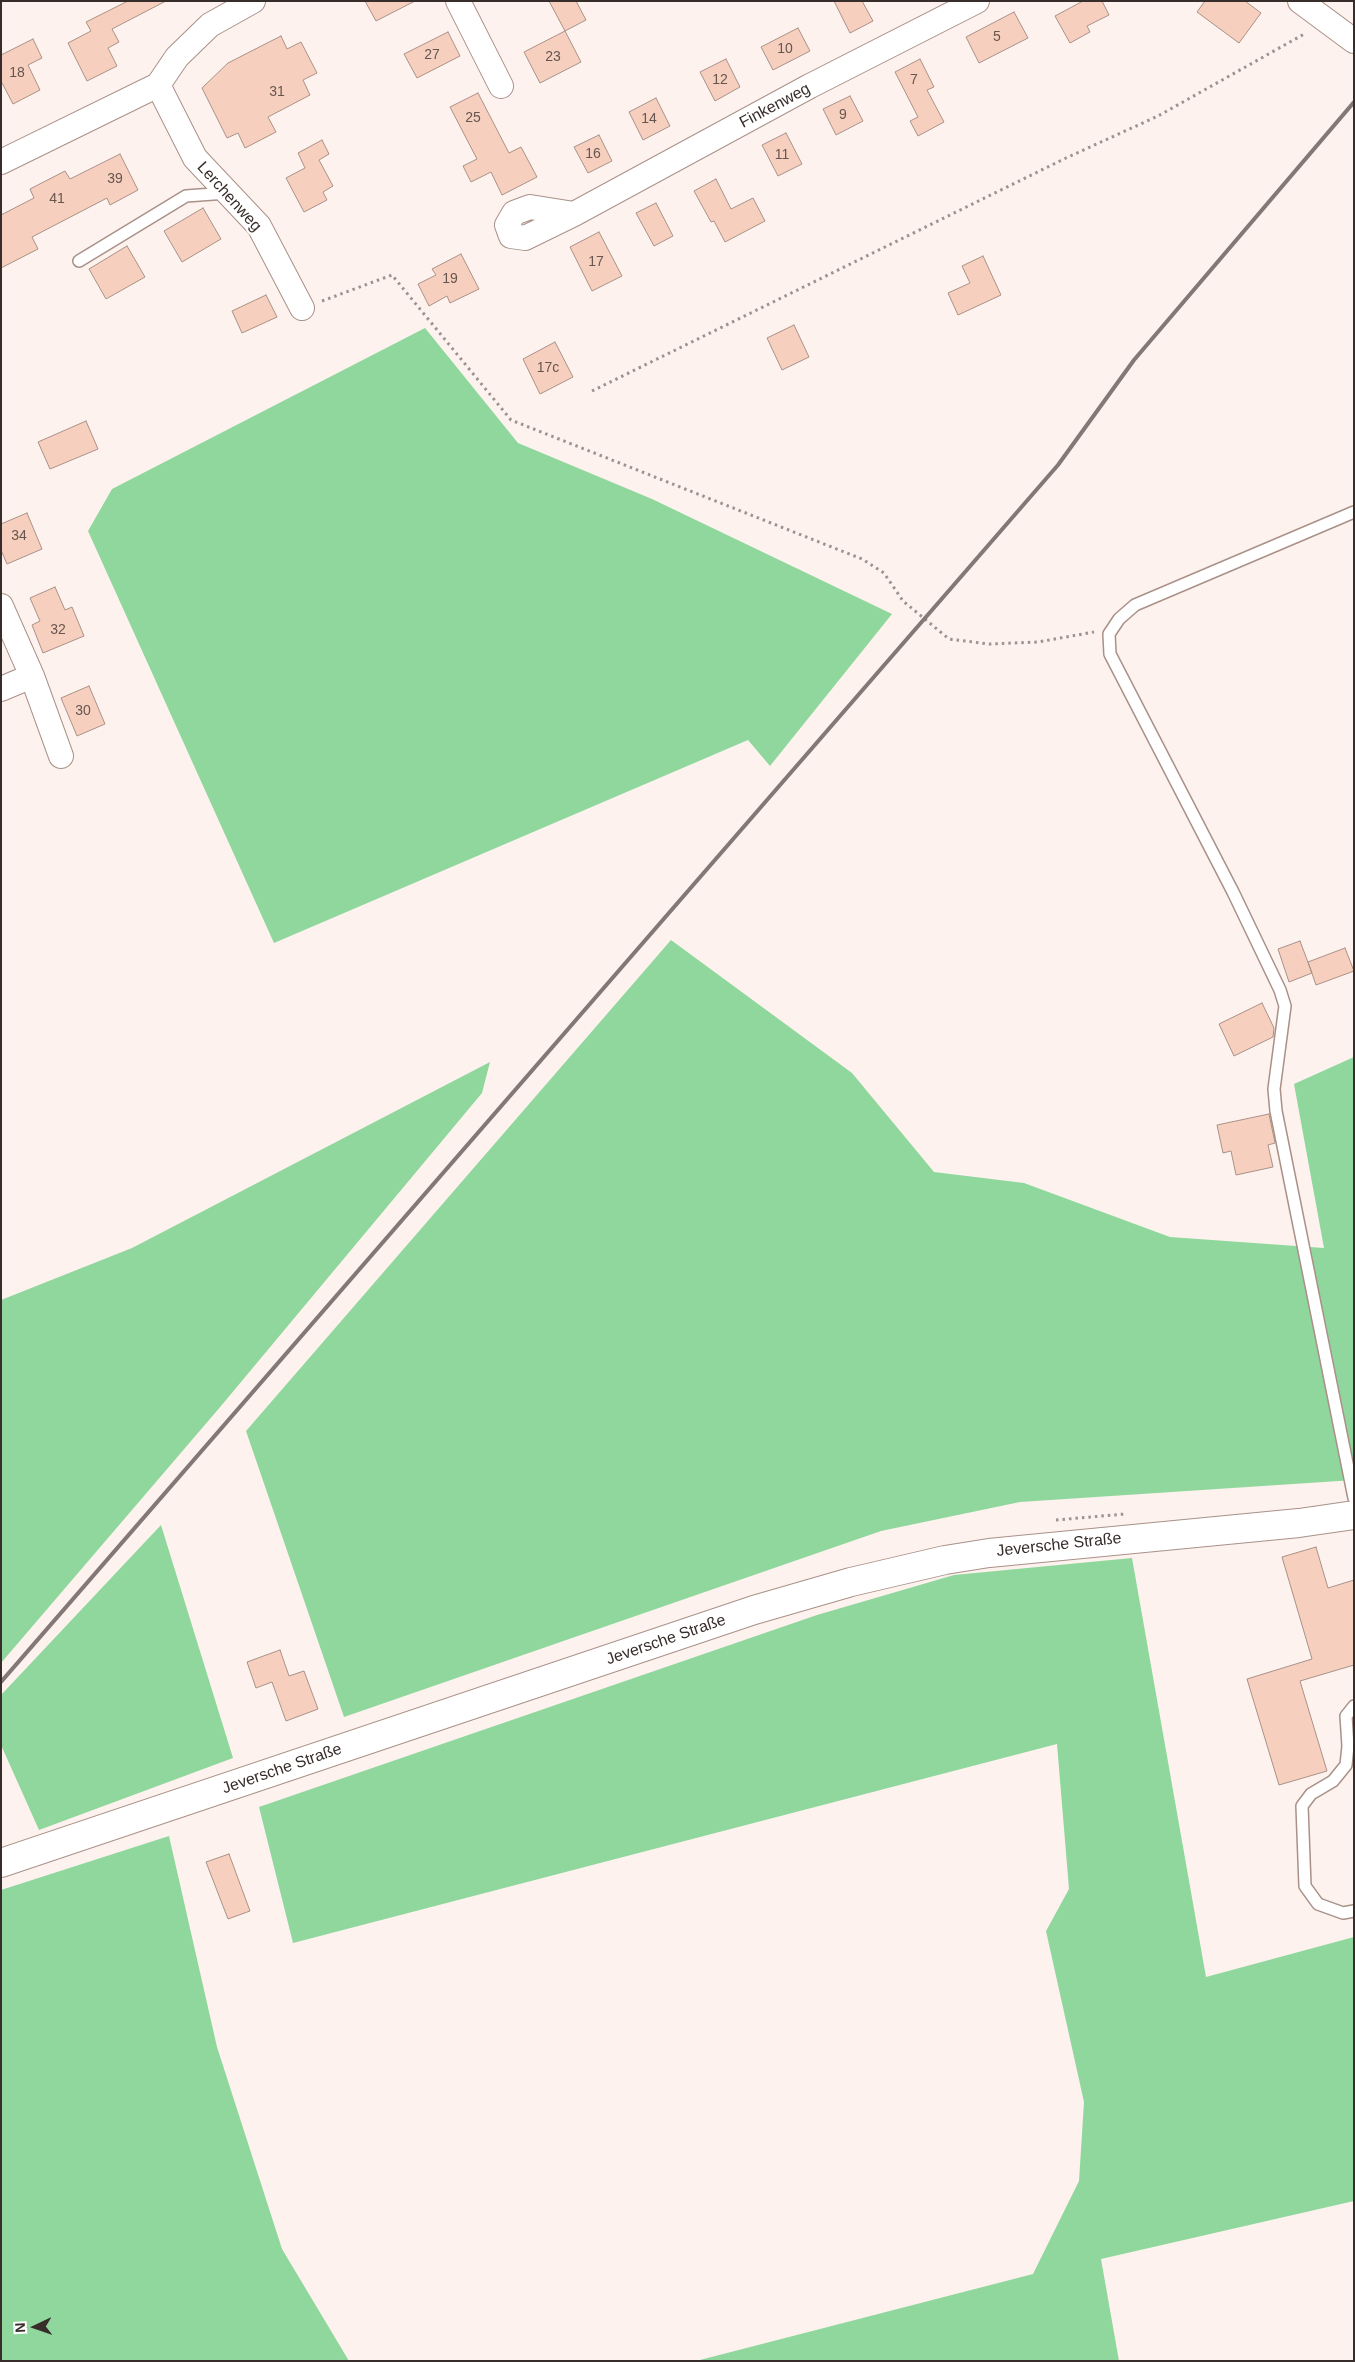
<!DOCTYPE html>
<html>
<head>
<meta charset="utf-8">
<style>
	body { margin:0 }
	#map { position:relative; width:1355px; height:2362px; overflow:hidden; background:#fdf2ee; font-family:Helvetica,sans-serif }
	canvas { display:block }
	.frame { position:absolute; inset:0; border:2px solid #372d2a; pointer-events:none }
	.north { position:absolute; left:10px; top:2302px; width:50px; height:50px; -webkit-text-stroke:4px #fff; paint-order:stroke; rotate:267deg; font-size:14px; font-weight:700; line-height:20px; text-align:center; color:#372d2a }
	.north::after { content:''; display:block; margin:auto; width:18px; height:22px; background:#372d2a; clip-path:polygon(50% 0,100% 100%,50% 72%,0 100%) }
</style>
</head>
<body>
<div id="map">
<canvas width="1355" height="2362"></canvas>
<div class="frame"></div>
<div class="north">N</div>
</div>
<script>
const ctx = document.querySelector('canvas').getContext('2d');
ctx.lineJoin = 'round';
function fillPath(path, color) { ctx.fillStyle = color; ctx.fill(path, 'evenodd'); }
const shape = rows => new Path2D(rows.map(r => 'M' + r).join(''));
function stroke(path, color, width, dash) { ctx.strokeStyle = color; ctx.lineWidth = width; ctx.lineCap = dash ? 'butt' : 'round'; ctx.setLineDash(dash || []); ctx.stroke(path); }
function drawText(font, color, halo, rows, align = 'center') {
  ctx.font = font + ' Helvetica,sans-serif'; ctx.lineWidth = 4.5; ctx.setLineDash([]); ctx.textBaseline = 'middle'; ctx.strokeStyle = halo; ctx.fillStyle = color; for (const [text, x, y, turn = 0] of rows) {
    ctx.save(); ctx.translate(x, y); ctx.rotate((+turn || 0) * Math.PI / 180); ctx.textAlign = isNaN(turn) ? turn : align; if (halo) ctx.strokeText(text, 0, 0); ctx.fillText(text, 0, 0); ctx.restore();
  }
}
const green = shape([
	[425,328,518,443,652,499,892,614,770,766,748,740,274,943,88,531,112,489],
	[671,940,852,1073,934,1172,1024,1183,1170,1237,1324,1248,1294,1084,1354,1057,1354,1480,1020,1502,881,1531,344,1717,246,1431],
	[490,1062,482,1093,221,1406,1,1663,1,1300,132,1248],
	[161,1525,233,1758,39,1830,1,1745,1,1695],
	[1132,1558,1206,1977,1354,1937,1354,2201,1101,2259,1119,2361,696,2361,1033,2274,1079,2181,1084,2102,1046,1931,1069,1889,1057,1744,293,1943,259,1807,817,1615,954,1575],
	[169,1836,217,2047,282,2249,349,2361,1,2361,1,1890]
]);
const building = shape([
	[128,1,166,1,112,29,119,42,108,48,117,66,87,81,68,43,91,31,86,22,128,1],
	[365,1,415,1,376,21,365,1],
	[549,1,576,1,586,20,565,31,549,1],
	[834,1,862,1,873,21,850,33,834,1],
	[1083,1,1102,1,1109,15,1087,26,1090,32,1070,43,1055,16,1083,1],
	[1205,1,1245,1,1261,13,1239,43,1197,12,1205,1],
	[1014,12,1028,38,979,63,966,37,1014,12],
	[798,28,810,51,773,70,761,47,798,28],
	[565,31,581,62,540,83,524,52,565,31],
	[448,32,460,56,417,78,404,54,448,32],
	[281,36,287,49,301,42,317,73,303,80,310,95,268,117,276,132,245,148,238,133,227,138,202,88,228,63,281,36],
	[33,39,42,58,28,65,40,90,13,104,1,81,1,55,33,39],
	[726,59,740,87,715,101,700,72,726,59],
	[920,59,934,87,927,90,944,122,918,136,910,121,918,117,895,72,920,59],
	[478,93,509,153,521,147,537,177,502,195,491,172,471,182,463,166,477,159,450,107,478,93],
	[850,96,863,121,836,135,823,109,850,96],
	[656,98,670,126,643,140,629,112,656,98],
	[786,133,802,164,778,176,762,145,786,133],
	[599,135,612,161,588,173,574,147,599,135],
	[322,140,329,154,319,160,333,186,323,192,327,200,304,212,286,178,305,168,298,153,322,140],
	[120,154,138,190,110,205,107,198,32,237,38,249,1,268,1,215,34,198,30,189,65,171,70,179,120,154],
	[716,179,731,209,753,198,765,221,725,242,714,221,711,222,694,191,716,179],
	[656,203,673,236,654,246,636,213,656,203],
	[203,208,221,239,182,262,164,231,203,208],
	[599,232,622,276,592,291,570,247,599,232],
	[127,246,145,277,106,299,89,269,127,246],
	[461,254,479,289,450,303,447,296,429,306,418,284,436,275,432,269,461,254],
	[983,256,1001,295,958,315,948,293,970,283,962,266,983,256],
	[266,295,277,317,242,333,232,311,266,295],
	[794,325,809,357,782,370,767,338,794,325],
	[555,342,573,377,540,394,523,359,555,342],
	[86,421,98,449,50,469,38,442,86,421],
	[27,513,42,549,7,564,1,550,1,524,27,513],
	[55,587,65,610,72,607,84,636,43,653,32,625,40,621,30,598,55,587],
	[89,686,105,724,77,736,61,698,89,686],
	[1300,941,1312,973,1289,982,1278,949,1300,941],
	[1345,948,1354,971,1316,985,1308,962,1345,948],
	[1262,1003,1274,1028,1273,1037,1234,1056,1219,1024,1262,1003],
	[1269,1114,1275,1143,1268,1145,1273,1167,1236,1175,1231,1151,1223,1153,1217,1125,1269,1114],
	[1316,1547,1328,1588,1354,1580,1354,1665,1300,1681,1327,1771,1279,1785,1247,1679,1312,1659,1282,1557,1316,1547],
	[280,1650,289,1676,304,1671,318,1709,286,1721,272,1682,256,1688,247,1662,280,1650],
	[229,1854,250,1911,228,1919,206,1862,229,1854]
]);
const path = shape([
	[322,301,392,275,511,420,862,559,884,573,903,601,949,639,989,644,1038,642,1094,632],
	[592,391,1066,158,1158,116,1306,33],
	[1056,1520,1125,1514]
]);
const lane = shape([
	[79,261,186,196,227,193],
	[1354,512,1135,605,1119,619,1109,634,1110,654,1233,892,1280,990,1285,1006,1274,1089,1276,1111,1354,1498],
	[1354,1706,1346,1716,1348,1746,1346,1765,1333,1781,1311,1794,1302,1806,1305,1886,1318,1904,1343,1913,1354,1911]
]);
const street = shape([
	[458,1,501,86],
	[1300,1,1354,41],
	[158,85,195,158,259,226,302,308],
	[1,162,158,85,177,57,210,25,253,1],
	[574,214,530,207,514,213,507,225,511,236,525,238,574,214,810,86,977,1],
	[1,606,32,676],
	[1,689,32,676,61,756]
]);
const secondary = shape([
	[1,1863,754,1610,851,1582,945,1560,989,1553,1299,1523,1354,1515]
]);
const rail = shape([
	[1,1682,1058,465,1134,360,1354,102]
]);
const numberNames = [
	["5",997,37],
	["10",785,49],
	["27",432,55],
	["23",553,57],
	["18",17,73],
	["12",720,80],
	["7",914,80],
	["31",277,92],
	["9",843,115],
	["25",473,118],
	["14",649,119],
	["16",593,154],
	["11",782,155],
	["39",115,179],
	["41",57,199],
	["17",596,262],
	["19",450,279],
	["17c",548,368],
	["34",19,536],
	["32",58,630],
	["30",83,711]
];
const streetNames = [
	["Finkenweg",775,106,-28],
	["Lerchenweg",229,197,48],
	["Jeversche Straße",1059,1545,-6],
	["Jeversche Straße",666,1640,-19],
	["Jeversche Straße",282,1769,-19]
];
fillPath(green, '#8fd79d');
fillPath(building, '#f6cfbf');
stroke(building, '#a99187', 1);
stroke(lane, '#a99188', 14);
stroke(street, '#a99188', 26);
stroke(secondary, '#a99188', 30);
stroke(path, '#9d928f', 3, [2.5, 4]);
stroke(lane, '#fff', 11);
stroke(street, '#fff', 24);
stroke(secondary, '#fff', 28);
stroke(rail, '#837875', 4);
drawText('14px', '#67564f', null, numberNames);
drawText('16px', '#372d2a', '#fff', streetNames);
</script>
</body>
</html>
